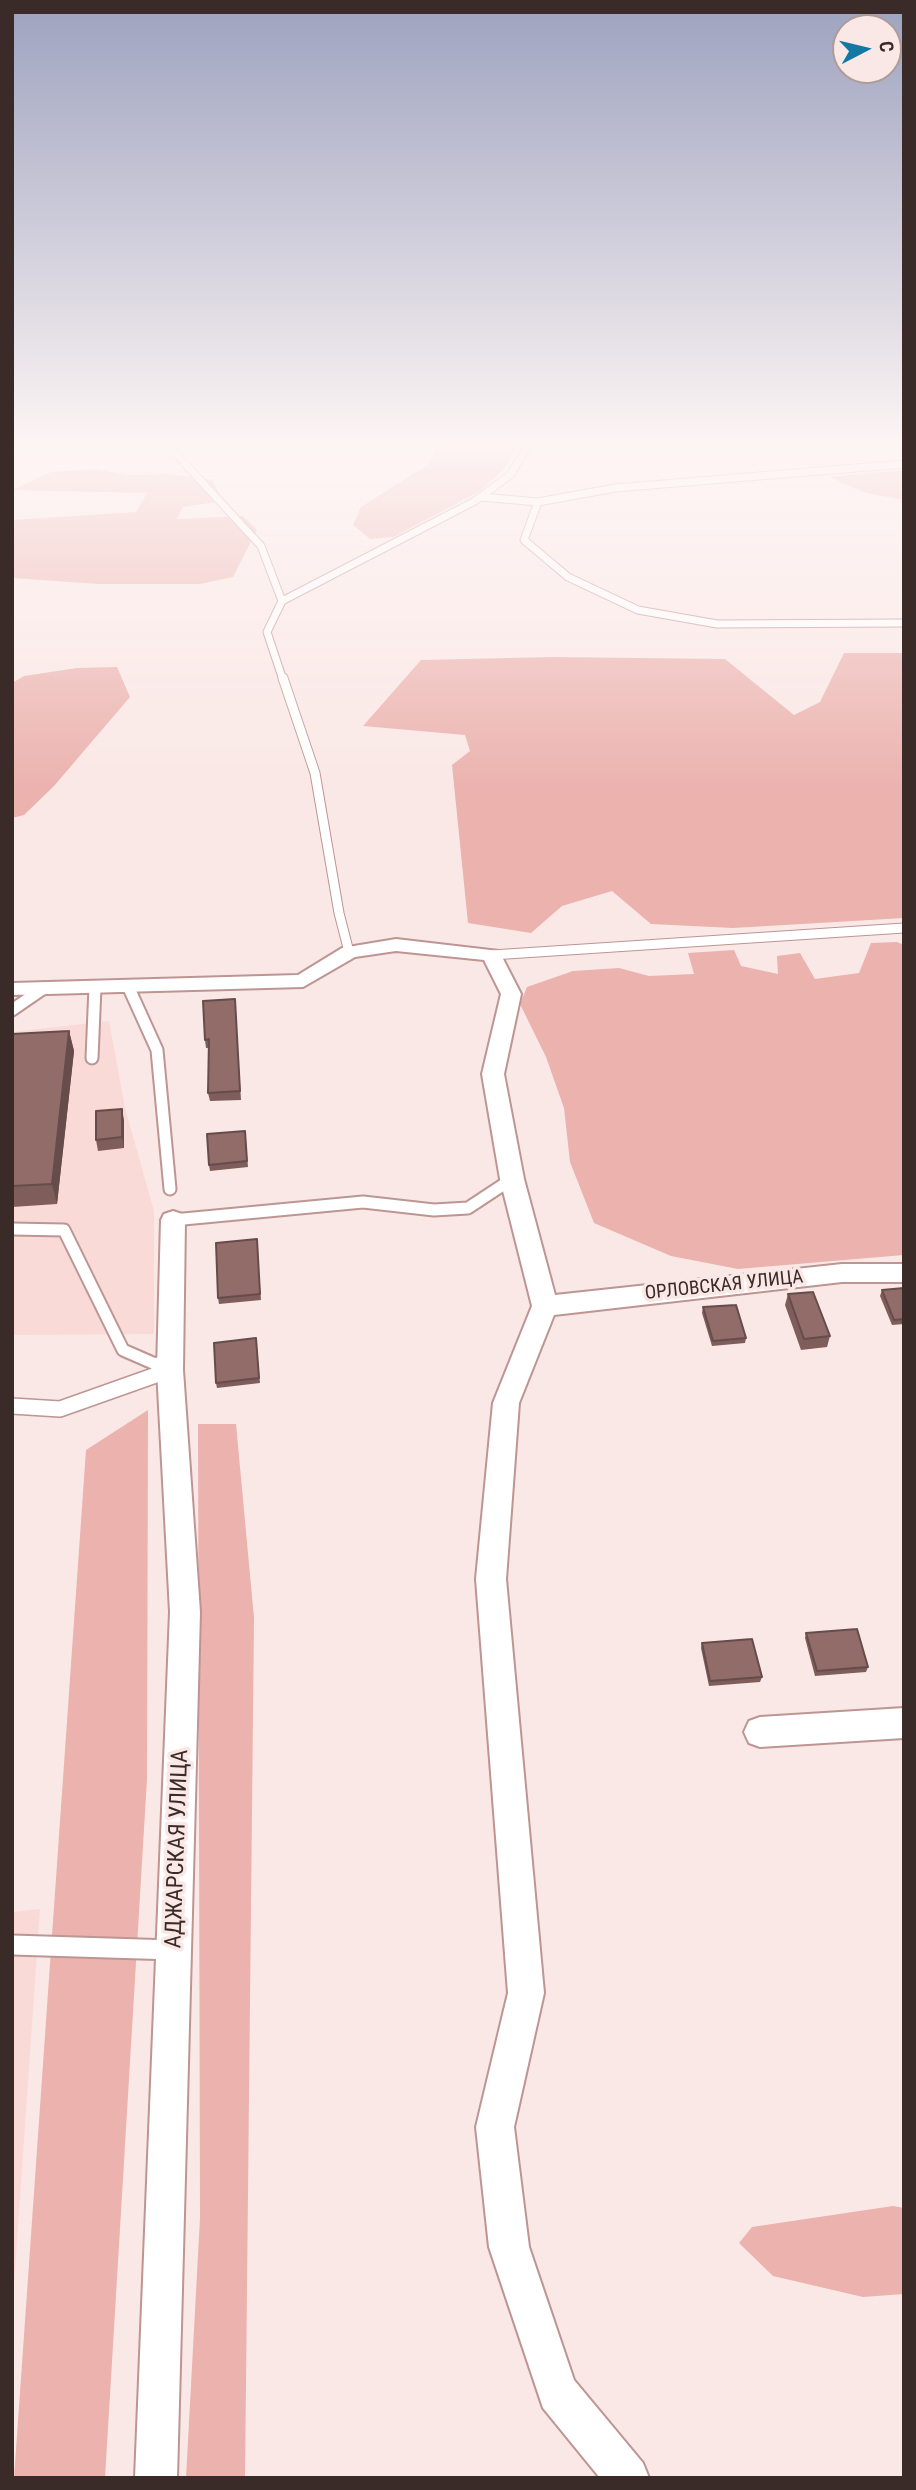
<!DOCTYPE html>
<html>
<head>
<meta charset="utf-8">
<style>
	body { margin:0 }
	#map { position:relative; width:916px; height:2490px; overflow:hidden; background:#fae8e6; font-family:"Roboto Condensed",sans-serif }
	canvas { display:block }
	.frame { position:absolute; inset:0; border:14px solid #3a2a28; pointer-events:none }
	.north { position:absolute; left:832px; top:14px; width:70px; height:70px; box-sizing:border-box; background:#fae8e6; border:2px solid #ad9c9a; border-radius:50%; rotate:83deg; font-size:19px; font-weight:700; line-height:28px; text-align:center; color:#3a2a28 }
	.north::after { content:''; display:block; margin:auto; width:24px; height:32px; background:#1378a4; clip-path:polygon(50% 0,100% 100%,50% 72%,0 100%) }
</style>
</head>
<body>
<div id="map">
<canvas width="916" height="2490"></canvas>
<div class="frame"></div>
<div class="north">С</div>
</div>
<script>
const ctx = document.querySelector('canvas').getContext('2d');
ctx.lineJoin = 'round';
function fillPath(path, color) { ctx.fillStyle = color; ctx.fill(path, 'evenodd'); }
const shape = rows => new Path2D(rows.map(r => 'M' + r).join(''));
function stroke(path, color, width, dash) { ctx.strokeStyle = color; ctx.lineWidth = width; ctx.lineCap = dash ? 'butt' : 'round'; ctx.setLineDash(dash || []); ctx.stroke(path); }
function drawText(font, color, halo, rows, align = 'center') {
  ctx.font = font + ' "Roboto Condensed",sans-serif'; ctx.lineWidth = 7; ctx.setLineDash([]); ctx.textBaseline = 'middle'; ctx.strokeStyle = halo; ctx.fillStyle = color; for (const [text, x, y, turn = 0] of rows) {
    ctx.save(); ctx.translate(x, y); ctx.rotate((+turn || 0) * Math.PI / 180); ctx.textAlign = isNaN(turn) ? turn : align; if (halo) ctx.strokeText(text, 0, 0); ctx.fillText(text, 0, 0); ctx.restore();
  }
}
const built = shape([
	[109,1021,125,1108,154,1211,154,1334,12,1335,12,1032],
	[40,1909,12,2313,12,1912]
]);
const green = shape([
	[441,443,509,443,515,451,504,469,480,491,394,537,370,539,353,525,361,507,427,465],
	[96,469,128,475,170,474,212,480,223,501,183,507,177,519,243,516,257,530,233,577,200,584,99,584,12,578,12,520,136,512,147,493,12,490,51,472],
	[904,470,904,500,866,493,829,477],
	[844,653,904,653,904,918,733,928,651,924,612,891,562,906,531,933,468,923,452,765,470,751,465,735,363,726,421,660,552,657,725,659,794,715,820,702],
	[117,667,130,697,54,786,24,815,12,818,12,683,24,676,77,668],
	[897,942,904,945,904,1255,738,1269,671,1256,594,1223,570,1162,564,1108,546,1057,520,1004,527,987,573,971,619,968,649,976,694,974,688,953,734,950,741,966,778,974,777,956,800,953,815,979,859,973,871,943],
	[148,1410,147,1779,105,2478,14,2478,86,1450],
	[198,1424,236,1424,254,1618,245,2478,186,2478,200,2218],
	[893,2206,904,2208,904,2294,863,2297,773,2276,739,2243,752,2227]
]);
const serviceFar4 = shape([
	[166,443,261,546,282,601],
	[168,446,194,443],
	[904,464,615,488,538,502,524,540,568,577,638,610,717,624,904,623],
	[481,497,538,502],
	[283,680,267,632,282,601,475,501,510,475,527,448,523,443]
]);
const serviceFar3 = shape([
	[283,678,315,773,339,913,349,952],
	[492,955,904,928]
]);
const serviceFar2 = shape([
	[128,986,157,1050,170,1189],
	[12,1010,44,988],
	[92,1058,95,987],
	[173,1220,363,1202,434,1210,468,1208,512,1179],
	[12,1229,64,1230,123,1350,162,1367]
]);
const serviceFar1 = shape([
	[12,1406,60,1409,170,1370,158,1365]
]);
const service = shape([
	[12,1945,173,1950]
]);
const minor = shape([
	[396,939,499,951,521,994,504,1074,524,1179,555,1295,842,1264,904,1264,904,1282,842,1282,554,1315,519,1403,506,1579,544,1993,514,2127,529,2247,574,2380,643,2463,649,2478,600,2478,543,2408,489,2247,476,2127,508,1993,476,1579,493,1403,532,1306,500,1179,482,1074,501,994,484,960,396,951,355,957,303,987,12,995,12,983,298,975,342,948,396,939],
	[173,1211,182,1214,185,1220,183,1370,200,1612,177,2478,135,2478,170,1612,157,1370,161,1220,164,1214,173,1211],
	[904,1708,904,1738,760,1747,749,1743,744,1732,749,1721,760,1717,904,1708]
]);
const wall = shape([
	[235,999,241,1100,210,1101,208,1093,209,1048,206,1048,205,1040],
	[69,1031,74,1051,57,1204,12,1207,12,1034],
	[124,1120,124,1148,98,1151,96,1140],
	[245,1131,248,1167,210,1171,209,1165],
	[257,1245,261,1300,219,1304,218,1298],
	[904,1288,904,1324,892,1325,880,1296,882,1290],
	[788,1294,830,1336,827,1347,801,1350,785,1305],
	[703,1307,746,1338,745,1343,712,1346,702,1313],
	[256,1338,260,1383,217,1388,216,1383],
	[806,1633,868,1667,866,1672,815,1676,805,1638],
	[702,1643,762,1677,760,1682,709,1686,701,1648]
]);
const shadedWall = shape([
	[69,1031,74,1051,57,1204,52,1184],
	[122,1109,124,1120,124,1148,122,1137]
]);
const building = shape([
	[235,999,240,1091,208,1093,209,1039,205,1040,203,1001,235,999],
	[69,1031,52,1184,12,1186,12,1034,69,1031],
	[122,1109,122,1137,96,1140,96,1111,122,1109],
	[245,1131,247,1161,209,1165,207,1134,245,1131],
	[257,1239,260,1294,218,1298,216,1243,257,1239],
	[904,1288,904,1319,894,1320,882,1290,904,1288],
	[813,1292,830,1336,804,1339,788,1294,813,1292],
	[736,1305,746,1338,713,1341,703,1307,736,1305],
	[256,1338,259,1378,216,1383,214,1343,256,1338],
	[857,1629,868,1667,817,1671,806,1633,857,1629],
	[752,1639,762,1677,710,1681,702,1643,752,1639]
]);
const streetNames = [
	["ОРЛОВСКАЯ УЛИЦА",724,1286,-6]
];
const nearStreetnames = [
	["АДЖАРСКАЯ УЛИЦА",178,1849,-88]
];
fillPath(built, '#f9dad7');
fillPath(green, '#ebb2ae');
stroke(serviceFar4, '#bd9592', 9);
stroke(serviceFar3, '#bd9592', 11);
stroke(serviceFar2, '#bd9592', 15);
stroke(serviceFar1, '#bd9592', 18);
stroke(service, '#bd9592', 23);
stroke(minor, '#bd9592', 4);
stroke(serviceFar4, '#fff', 7);
stroke(serviceFar3, '#fff', 9);
stroke(serviceFar2, '#fff', 11);
stroke(serviceFar1, '#fff', 15);
stroke(service, '#fff', 19);
fillPath(minor, '#fff');
fillPath(wall, '#7e5d5a');
fillPath(shadedWall, '#664c4a');
fillPath(building, '#926c69');
stroke(building, '#664c4a', 2);
const sky = ctx.createLinearGradient(0, 0, 0, 792);
sky.addColorStop(0, '#9da2bf');
sky.addColorStop(0.56, '#fdf5f4');
sky.addColorStop(1, '#fdf5f400');
ctx.fillStyle = sky;
ctx.fillRect(0, 0, 916, 792);
drawText('19px', '#3a2a28', '#fae8e6', streetNames);
drawText('23px', '#3a2a28', '#fae8e6', nearStreetnames);
</script>
</body>
</html>
